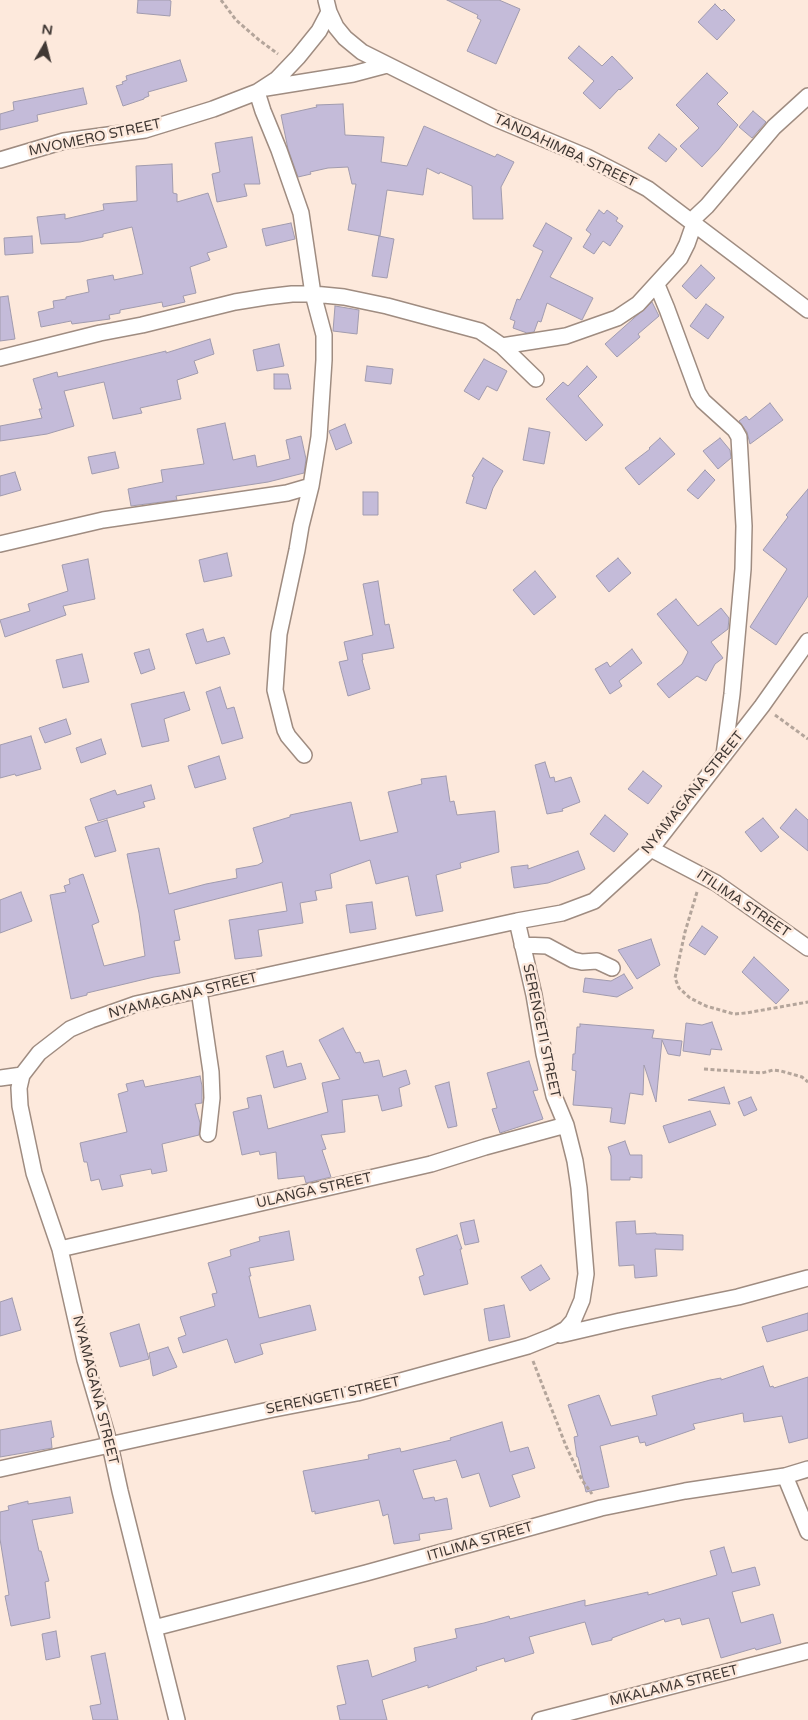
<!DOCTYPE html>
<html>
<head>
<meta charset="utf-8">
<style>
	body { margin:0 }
	#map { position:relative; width:808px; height:1720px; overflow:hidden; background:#fde9dc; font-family:"Varela Round",sans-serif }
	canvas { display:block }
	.north { position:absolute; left:20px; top:20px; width:50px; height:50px; -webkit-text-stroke:4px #fde9dc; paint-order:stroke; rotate:8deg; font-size:14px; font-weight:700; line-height:20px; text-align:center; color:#403834 }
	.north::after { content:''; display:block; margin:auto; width:18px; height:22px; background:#403834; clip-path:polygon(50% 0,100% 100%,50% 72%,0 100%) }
</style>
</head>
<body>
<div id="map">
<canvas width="808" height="1720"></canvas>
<div class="north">N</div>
</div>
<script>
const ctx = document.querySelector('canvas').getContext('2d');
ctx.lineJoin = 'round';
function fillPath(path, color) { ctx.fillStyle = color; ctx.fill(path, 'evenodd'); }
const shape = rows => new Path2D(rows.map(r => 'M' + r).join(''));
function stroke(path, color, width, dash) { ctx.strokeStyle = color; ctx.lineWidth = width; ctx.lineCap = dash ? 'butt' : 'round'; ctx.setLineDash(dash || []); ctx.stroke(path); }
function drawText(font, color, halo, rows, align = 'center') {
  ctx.font = font + ' "Varela Round",sans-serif'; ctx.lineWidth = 5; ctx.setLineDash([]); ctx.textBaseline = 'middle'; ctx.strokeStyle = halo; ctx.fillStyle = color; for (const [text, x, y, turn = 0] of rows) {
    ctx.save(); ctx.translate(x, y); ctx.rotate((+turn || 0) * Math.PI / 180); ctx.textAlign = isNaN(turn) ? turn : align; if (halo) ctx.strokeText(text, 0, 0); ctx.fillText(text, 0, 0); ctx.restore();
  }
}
const building = shape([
	[138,0,169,0,171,1,170,16,137,13,138,0],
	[447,0,499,0,520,9,496,64,467,51,481,20,477,18,478,15,447,0],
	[715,4,722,11,724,9,735,20,717,40,698,22,715,4],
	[579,46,602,66,612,56,633,78,620,90,619,89,600,109,583,93,594,81,568,58,579,46],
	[180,60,187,81,148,92,149,96,144,98,144,99,123,106,116,86,123,84,122,82,127,80,126,76,180,60],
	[707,73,728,93,717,104,738,125,718,150,702,167,680,146,699,128,676,105,707,73],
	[83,88,87,104,37,115,38,121,0,130,0,114,14,110,13,102,83,88],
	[343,104,345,135,384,137,381,162,407,166,424,126,495,157,497,154,514,162,501,187,503,219,473,219,472,186,440,172,439,174,427,168,423,195,387,190,380,236,348,230,356,184,352,184,348,167,328,168,310,172,311,174,298,177,288,149,281,115,317,107,316,105,343,104],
	[753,111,766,122,752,138,739,127,753,111],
	[659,134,677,149,666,162,648,148,659,134],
	[252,137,260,184,244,184,247,196,217,202,212,174,220,172,215,143,252,137],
	[172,164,173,193,177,194,177,202,208,193,227,247,207,253,210,260,190,267,196,293,183,296,185,302,163,307,162,302,120,310,120,313,109,315,110,319,72,324,71,321,41,327,38,312,54,308,53,301,66,299,66,297,89,292,87,280,113,275,114,280,143,274,132,227,103,234,103,237,80,242,41,244,37,217,65,214,65,219,104,210,103,204,137,201,136,166,172,164],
	[599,210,604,214,607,210,618,218,616,221,623,226,610,246,603,241,594,254,583,247,591,234,586,230,599,210],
	[291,223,295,239,266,246,262,229,291,223],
	[546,223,572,238,550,277,593,298,582,320,547,303,541,322,538,321,534,332,527,333,513,328,515,321,510,319,517,299,520,300,543,251,533,246,546,223],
	[32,236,33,253,5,255,4,238,32,236],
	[379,236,394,239,387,278,372,276,379,236],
	[701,265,715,278,696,299,682,286,701,265],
	[8,296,15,339,0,341,0,297,8,296],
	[652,302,659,316,638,334,640,337,617,357,605,344,652,302],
	[706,304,724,317,708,339,690,326,706,304],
	[335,306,359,310,357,334,333,331,335,306],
	[210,339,214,354,194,361,198,373,177,380,181,399,140,408,142,413,113,419,104,382,64,391,74,426,47,434,0,441,0,426,42,418,39,409,42,409,33,379,57,372,58,377,166,351,166,353,210,339],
	[279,344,284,366,257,371,253,350,279,344],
	[484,359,507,371,497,391,487,386,479,400,464,391,484,359],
	[367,366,393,369,391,384,365,381,367,366],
	[587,366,597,377,578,396,603,425,586,441,546,399,563,382,568,386,587,366],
	[274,374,288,374,291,389,274,389,274,374],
	[770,403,783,420,750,444,747,432,739,421,746,416,749,420,770,403],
	[225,423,233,460,255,455,257,467,290,459,286,440,301,436,306,459,304,473,268,482,176,496,177,500,131,506,128,489,163,482,161,470,204,464,197,429,225,423],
	[345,424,352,443,336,450,329,431,345,424],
	[529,428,550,432,544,464,523,460,529,428],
	[660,438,675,454,639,485,625,468,650,449,649,448,660,438],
	[720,438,730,450,731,458,718,469,703,451,720,438],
	[115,452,119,468,92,474,88,457,115,452],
	[483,458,503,471,493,488,486,509,466,503,474,477,472,476,483,458],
	[705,470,715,480,698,499,687,490,705,470],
	[15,472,21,490,0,496,0,476,15,472],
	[808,489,808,596,776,645,750,627,787,569,763,550,788,517,786,515,808,489],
	[363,492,378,492,378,515,363,515,363,492],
	[227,553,232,576,204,582,199,560,227,553],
	[618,558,631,573,609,592,596,576,618,558],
	[88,559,95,599,63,606,66,615,5,637,0,620,30,611,28,604,68,591,62,565,88,559],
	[535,571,556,597,534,615,513,590,535,571],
	[378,581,385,625,389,624,394,648,362,654,363,660,362,660,370,689,348,696,339,662,348,660,344,642,373,635,363,584,378,581],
	[676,599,698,626,721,608,729,618,728,629,711,642,723,658,715,664,706,681,697,676,669,698,657,684,682,664,688,652,657,614,676,599],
	[203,629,207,642,224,637,230,654,196,664,186,634,203,629],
	[149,649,155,669,141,674,134,653,149,649],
	[632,649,642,663,619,681,622,686,610,694,595,669,607,662,610,667,632,649],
	[82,654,89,682,63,688,56,660,82,654],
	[220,687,227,709,234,707,243,738,222,744,206,692,220,687],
	[184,692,190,710,164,719,169,741,142,747,131,704,184,692],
	[66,719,71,734,45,743,39,728,66,719],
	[31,736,41,769,16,776,15,774,0,778,0,745,31,736],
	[101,739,106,754,81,763,76,748,101,739],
	[219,756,226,779,195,788,188,766,219,756],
	[545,762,550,778,554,777,555,782,571,777,580,802,562,809,563,811,547,814,535,765,545,762],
	[643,771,662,786,648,804,628,789,643,771],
	[446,776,450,802,454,801,457,815,495,811,499,852,460,863,461,868,436,875,443,911,416,916,408,876,376,884,370,860,330,874,332,888,315,891,317,900,300,903,303,923,258,930,262,956,235,959,229,920,287,911,282,882,174,910,180,940,174,941,180,973,154,977,87,993,87,995,71,999,50,895,66,892,64,886,70,884,69,879,83,874,99,922,92,925,104,966,145,956,139,913,127,854,159,848,169,894,206,884,237,878,236,869,258,865,263,862,253,828,290,817,290,815,351,802,360,841,398,832,388,792,422,784,421,779,446,776],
	[151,785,155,799,143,802,145,807,98,821,90,799,115,790,117,795,151,785],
	[796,809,808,820,808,851,780,828,796,809],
	[605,815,628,834,614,852,590,834,605,815],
	[763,818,779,837,761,852,745,832,763,818],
	[107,820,116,851,95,857,85,827,107,820],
	[578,851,585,869,548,883,514,888,511,867,528,865,528,869,578,851],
	[21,892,32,921,0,933,0,900,21,892],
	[372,902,376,929,350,933,346,905,372,902],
	[702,926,718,937,705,955,689,945,702,926],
	[651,939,660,965,637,979,618,950,651,939],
	[754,957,789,990,776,1004,742,972,754,957],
	[624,974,633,988,617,997,583,992,585,978,611,981,624,974],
	[712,1022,722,1050,711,1049,710,1055,683,1051,686,1023,702,1025,712,1022],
	[580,1024,654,1030,652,1038,682,1041,680,1056,668,1054,662,1040,656,1102,644,1065,643,1095,630,1093,625,1124,610,1122,612,1108,573,1105,576,1071,572,1070,573,1054,575,1054,577,1027,580,1027,580,1024],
	[343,1028,356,1053,360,1052,364,1063,379,1060,383,1077,406,1070,410,1084,399,1088,402,1106,382,1111,378,1095,342,1100,345,1132,321,1135,326,1149,322,1150,331,1177,306,1183,304,1176,278,1179,276,1152,260,1155,259,1151,242,1155,233,1112,249,1108,247,1098,261,1095,268,1129,328,1112,322,1083,340,1079,319,1040,343,1028],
	[283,1051,287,1067,301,1063,306,1079,274,1088,266,1056,283,1051],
	[529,1061,538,1090,533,1091,543,1119,500,1133,492,1109,497,1108,487,1073,529,1061],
	[200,1076,202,1086,202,1103,195,1104,200,1123,199,1135,162,1144,167,1171,152,1174,151,1169,120,1175,123,1186,102,1190,99,1179,91,1181,87,1162,84,1162,80,1143,127,1132,118,1094,128,1091,126,1084,143,1080,145,1087,200,1076],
	[449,1082,457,1126,448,1128,435,1086,449,1082],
	[724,1087,730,1104,688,1100,724,1087],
	[751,1097,757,1110,744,1116,738,1102,751,1097],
	[710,1111,716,1125,669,1143,663,1126,710,1111],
	[625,1141,630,1155,642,1155,642,1178,630,1177,630,1180,611,1180,611,1156,608,1147,625,1141],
	[474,1220,479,1242,465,1245,460,1223,474,1220],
	[635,1221,636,1234,656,1233,656,1234,683,1235,683,1250,655,1249,657,1276,635,1278,634,1265,619,1266,616,1222,635,1221],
	[289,1231,294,1260,249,1268,251,1276,249,1276,259,1318,310,1305,316,1330,260,1344,263,1354,235,1363,227,1339,183,1353,178,1338,186,1335,180,1317,215,1306,212,1294,217,1293,208,1263,231,1256,230,1250,260,1241,259,1237,289,1231],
	[457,1235,462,1249,460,1249,468,1284,424,1295,419,1277,424,1275,416,1249,457,1235],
	[541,1265,550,1279,530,1291,521,1277,541,1265],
	[12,1298,21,1330,0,1336,0,1302,12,1298],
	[504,1305,510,1337,489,1341,484,1309,504,1305],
	[808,1313,808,1330,767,1342,762,1327,808,1313],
	[139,1324,149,1359,120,1367,110,1333,139,1324],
	[168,1347,177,1367,153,1376,149,1353,168,1347],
	[763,1366,770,1387,773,1386,774,1388,808,1377,808,1438,789,1443,782,1416,744,1422,743,1413,693,1424,695,1429,646,1446,645,1442,640,1443,638,1436,600,1446,609,1487,586,1492,578,1457,577,1457,574,1437,578,1436,568,1405,599,1395,611,1426,657,1415,652,1396,710,1380,721,1378,721,1380,763,1366],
	[51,1421,54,1437,51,1438,52,1448,0,1457,0,1430,51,1421],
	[502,1422,510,1452,528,1447,535,1468,512,1475,520,1497,490,1507,479,1473,462,1478,456,1460,413,1470,423,1499,434,1497,435,1501,447,1498,452,1529,419,1534,420,1540,394,1544,388,1514,383,1516,379,1500,315,1514,315,1511,312,1512,303,1471,369,1459,368,1455,400,1448,401,1452,451,1440,450,1438,502,1422],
	[70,1497,73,1513,32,1520,39,1551,41,1551,49,1581,45,1582,50,1618,11,1626,5,1596,9,1595,0,1539,0,1512,9,1510,8,1506,28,1501,28,1504,70,1497],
	[724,1547,732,1573,755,1567,760,1585,732,1592,741,1623,773,1614,781,1643,756,1650,755,1648,721,1658,709,1618,682,1625,680,1618,665,1622,664,1619,612,1638,612,1640,592,1645,585,1622,529,1637,534,1653,505,1662,504,1658,476,1667,477,1670,428,1688,428,1685,382,1700,387,1720,340,1720,337,1706,346,1704,337,1666,368,1660,372,1677,416,1661,414,1648,457,1638,455,1629,484,1623,509,1616,510,1619,585,1600,585,1606,648,1592,648,1595,717,1575,710,1551,724,1547],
	[56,1631,60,1657,46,1660,42,1634,56,1631],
	[105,1653,114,1699,118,1720,93,1720,90,1706,101,1704,91,1656,105,1653]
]);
const path = shape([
	[221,0,236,20,259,40,278,54],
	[775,715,808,739],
	[697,892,685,932,675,978,679,988,690,998,706,1006,734,1014,746,1013,808,1002],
	[704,1069,762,1073,773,1070,781,1071,802,1077,808,1082],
	[533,1361,566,1446,582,1480,592,1494]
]);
const minor = shape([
	[326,0,329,12,336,27,345,38,362,52,494,118,587,157,622,175,648,189,808,310],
	[266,88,353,74,387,65],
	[257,92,263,111,279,150,301,213,313,294,324,335,324,360,319,437,311,486,301,526,297,550,279,634,275,690,285,730,288,736,304,755],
	[0,160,64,141,145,130,213,109,257,92,277,79,298,57,319,31,329,12],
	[691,221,707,206,774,127,808,96],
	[657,285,667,309,698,393,703,401,735,430,739,437,744,526,743,569,732,694,724,755],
	[502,346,566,336,617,318,638,304,680,258,687,244,694,224],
	[0,358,100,333,142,325,235,302,266,297,292,294,313,294,344,297,387,306,480,331,502,346,536,379],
	[0,544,103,520,287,493,311,486],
	[651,849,716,883,808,948],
	[522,945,547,946,573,960,582,962,597,961,612,968],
	[199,990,211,1072,212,1098,208,1134],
	[0,1078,22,1075],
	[60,1249,431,1164,485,1147,566,1125],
	[560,1335,620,1321,738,1297,808,1278],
	[0,1469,269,1410,357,1393,528,1346,553,1336,566,1329,573,1321,582,1300,586,1274,579,1188,575,1161,566,1125,554,1096,544,1054,534,995,517,921],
	[785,1476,808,1532],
	[154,1628,366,1573,601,1508,685,1491,785,1476,808,1469],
	[177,1720,120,1491,110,1445,85,1360,60,1249,34,1173,20,1106,19,1088,22,1075,39,1053,70,1029,91,1020,136,1004,517,921,562,913,594,901,651,849,762,706,808,641],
	[540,1720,808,1651]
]);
const streetNames = [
	["MVOMERO STREET",95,138,-12],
	["TANDAHIMBA STREET",565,151,25],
	["NYAMAGANA STREET",693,793,-51],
	["ITILIMA STREET",743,904,34],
	["NYAMAGANA STREET",183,996,-14],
	["SERENGETI STREET",541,1031,78],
	["ULANGA STREET",314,1191,-13],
	["NYAMAGANA STREET",95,1390,76],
	["SERENGETI STREET",333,1396,-12],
	["ITILIMA STREET",480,1542,-16],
	["MKALAMA STREET",674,1686,-14]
];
fillPath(building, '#c4bbd9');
stroke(building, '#a19bae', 1);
stroke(minor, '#9f8c81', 18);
stroke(path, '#b4a59b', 3, [4, 2.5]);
stroke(minor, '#fff', 15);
drawText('14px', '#403834', '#fde9dc', streetNames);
</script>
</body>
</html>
